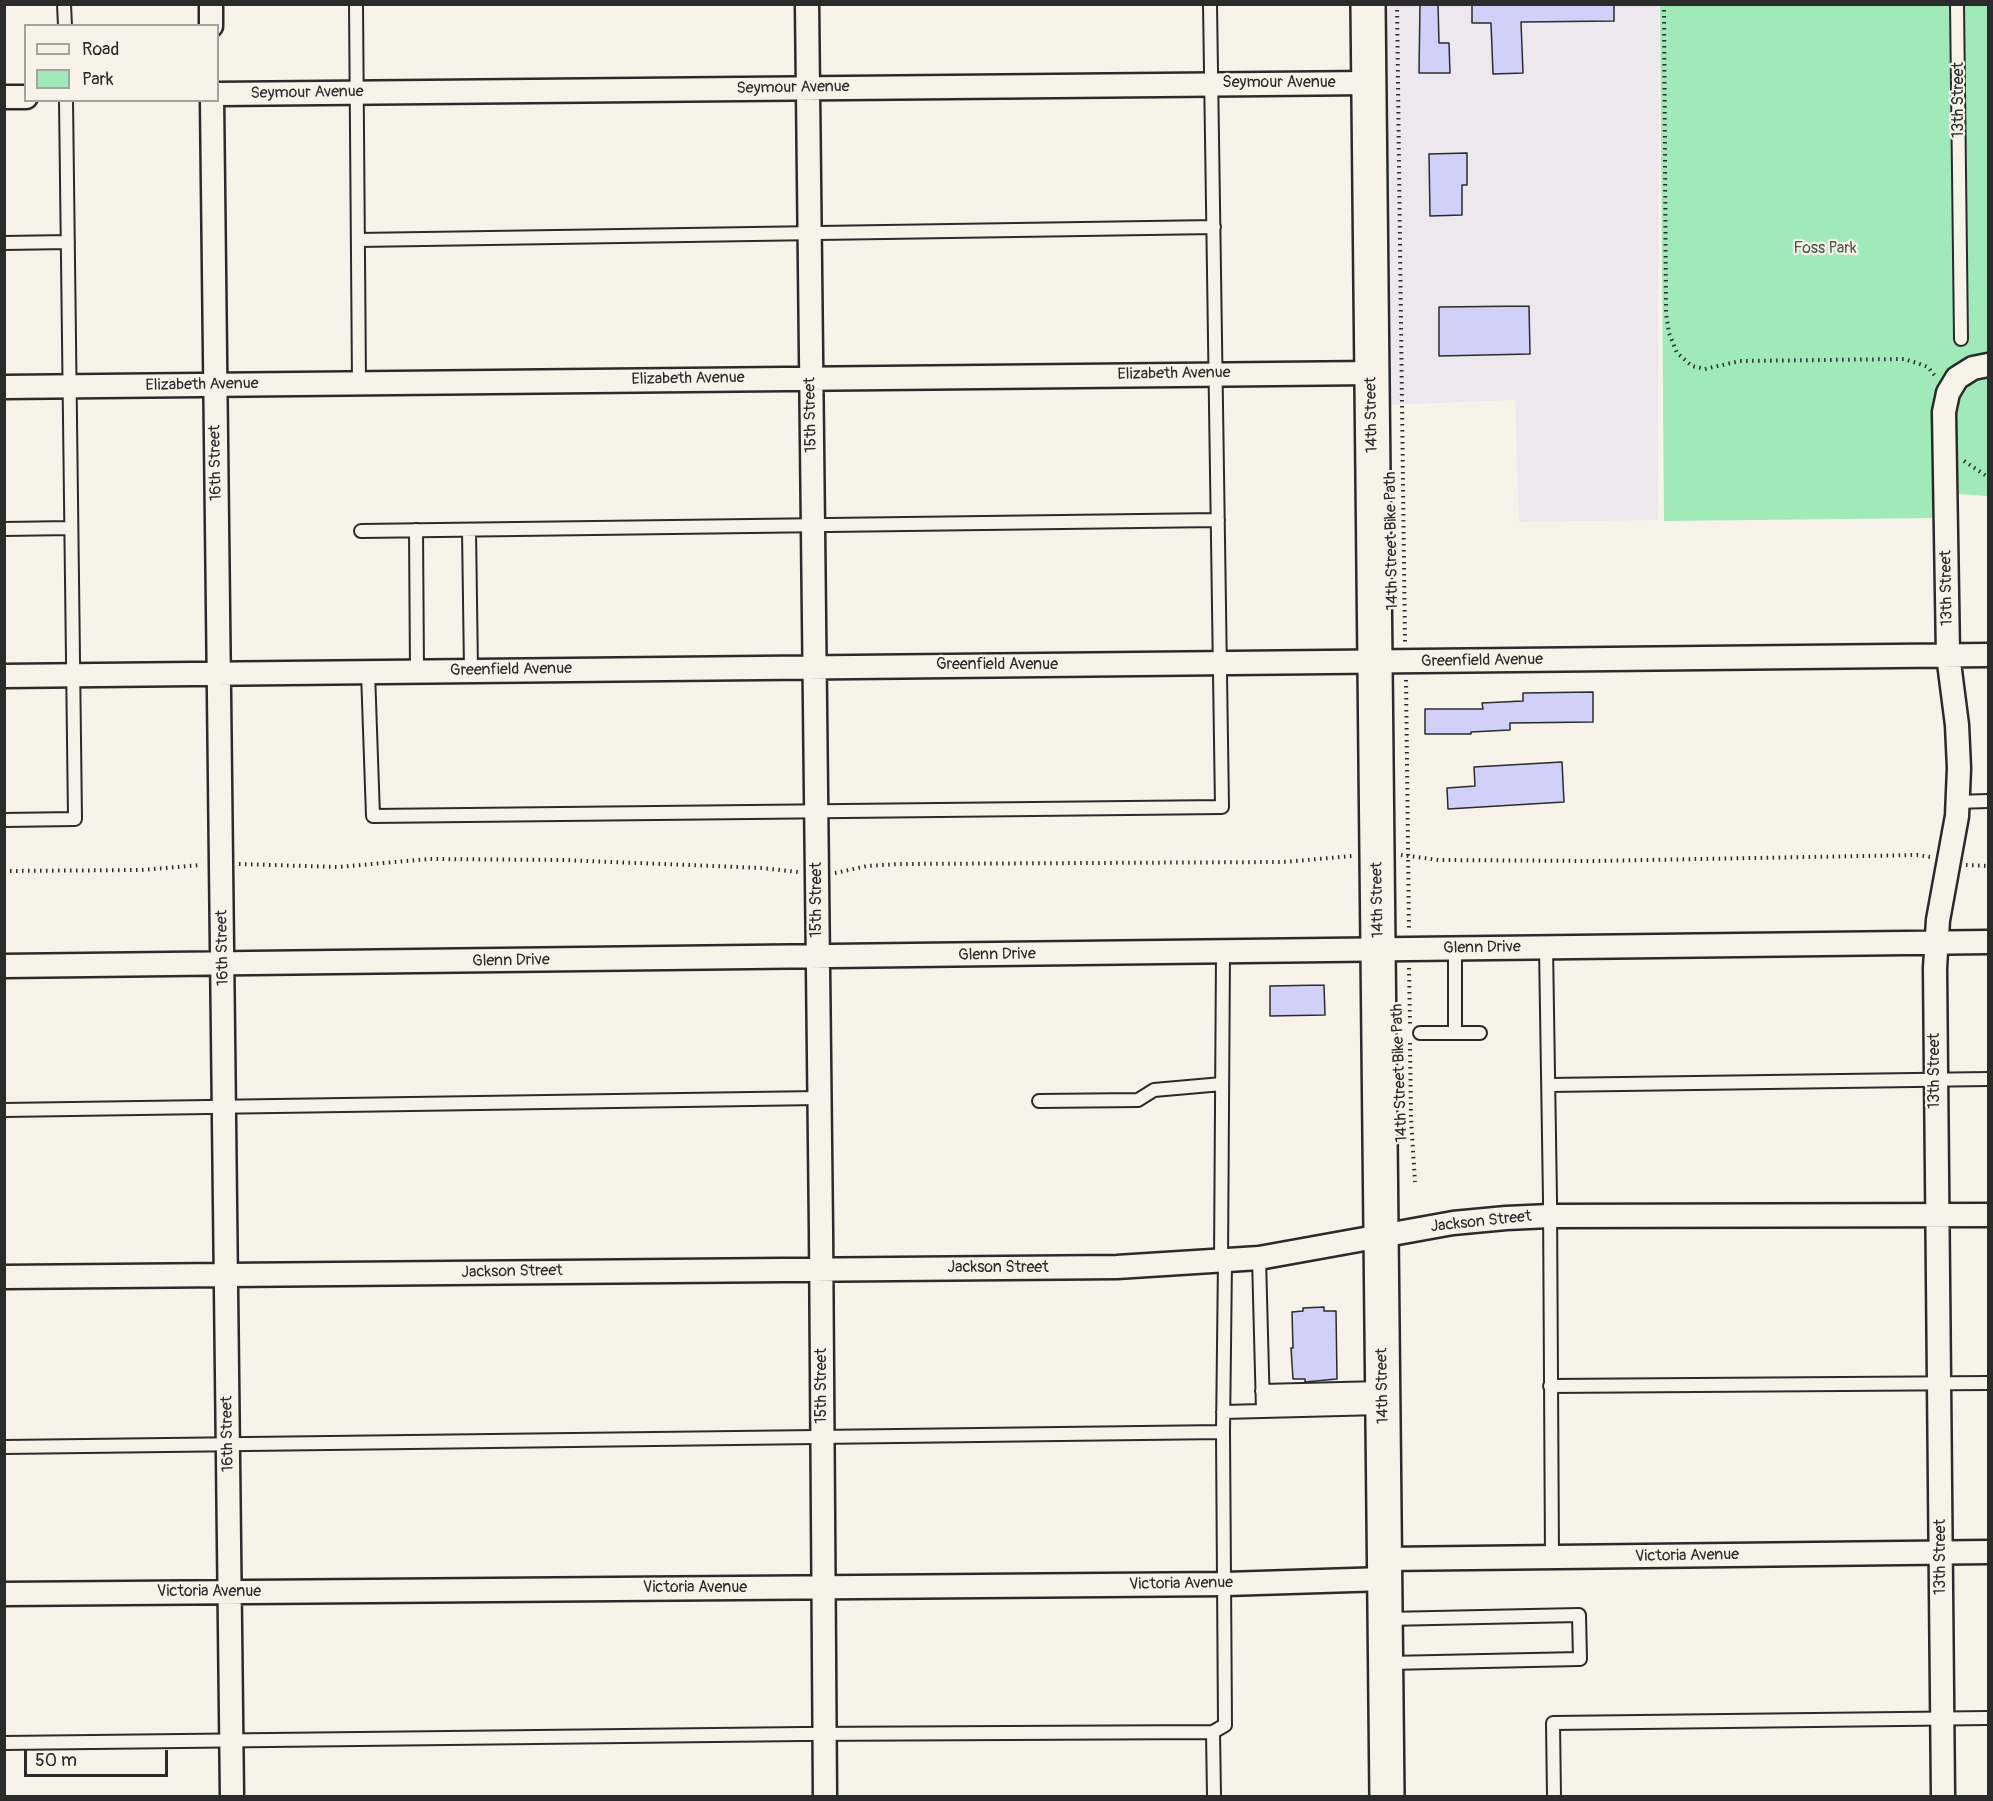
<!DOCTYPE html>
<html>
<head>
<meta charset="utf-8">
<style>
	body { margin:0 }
	#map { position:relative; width:1993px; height:1801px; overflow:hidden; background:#f7f3e8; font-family:Pangolin,sans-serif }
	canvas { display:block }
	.frame { position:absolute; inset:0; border:6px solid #2b2b2b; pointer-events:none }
	.legend { position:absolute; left:24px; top:24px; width:195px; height:78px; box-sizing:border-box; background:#f7f3e8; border:2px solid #a5a39c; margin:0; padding:8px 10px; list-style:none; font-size:18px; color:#2b2b2b }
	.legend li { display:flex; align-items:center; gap:12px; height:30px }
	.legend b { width:30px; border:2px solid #a5a39c }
	.scale { position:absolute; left:24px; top:1750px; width:144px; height:27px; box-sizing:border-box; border:3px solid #2b2b2b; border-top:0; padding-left:8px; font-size:18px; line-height:21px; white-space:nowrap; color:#2b2b2b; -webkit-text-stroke:4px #f7f3e8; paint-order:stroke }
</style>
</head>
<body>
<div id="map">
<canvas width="1993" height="1801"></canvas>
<div class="frame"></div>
<ul class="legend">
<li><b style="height:8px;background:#f7f3e8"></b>Road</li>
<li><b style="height:16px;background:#a0e9b8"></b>Park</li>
</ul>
<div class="scale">50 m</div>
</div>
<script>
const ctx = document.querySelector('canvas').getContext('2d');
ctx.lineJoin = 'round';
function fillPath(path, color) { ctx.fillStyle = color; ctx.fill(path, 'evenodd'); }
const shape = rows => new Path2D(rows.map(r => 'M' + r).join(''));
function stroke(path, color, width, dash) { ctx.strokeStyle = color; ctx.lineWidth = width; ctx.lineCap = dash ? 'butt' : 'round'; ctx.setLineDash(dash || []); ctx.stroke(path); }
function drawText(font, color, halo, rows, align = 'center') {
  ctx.font = font + ' Pangolin,sans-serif'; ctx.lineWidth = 4.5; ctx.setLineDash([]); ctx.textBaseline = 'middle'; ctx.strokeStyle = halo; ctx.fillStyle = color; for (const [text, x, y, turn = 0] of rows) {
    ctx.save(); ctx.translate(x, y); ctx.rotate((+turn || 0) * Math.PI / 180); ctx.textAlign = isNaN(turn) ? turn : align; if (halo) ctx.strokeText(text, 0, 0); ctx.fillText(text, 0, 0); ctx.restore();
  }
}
const built = shape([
	[1385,5,1659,5,1658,520,1519,522,1515,400,1389,405]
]);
const green = shape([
	[1660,5,1988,5,1988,496,1958,494,1937,518,1664,521]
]);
const building = shape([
	[1420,4,1438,4,1439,43,1449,43,1450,73,1419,73,1420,4],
	[1472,4,1614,4,1614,21,1521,22,1523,73,1493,74,1491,23,1472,23,1472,4],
	[1467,153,1467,185,1462,185,1462,215,1430,216,1429,154,1467,153],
	[1529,306,1530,354,1439,356,1439,307,1529,306],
	[1593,692,1593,722,1510,723,1510,730,1471,732,1471,734,1425,734,1425,709,1483,709,1482,703,1523,701,1523,693,1593,692],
	[1562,762,1564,802,1448,809,1447,788,1475,786,1474,767,1562,762],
	[1324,985,1325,1015,1270,1016,1270,986,1324,985],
	[1324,1307,1324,1311,1336,1311,1337,1379,1305,1382,1305,1379,1293,1379,1291,1348,1293,1348,1292,1312,1303,1311,1303,1308,1324,1307]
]);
const path = shape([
	[1397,4,1405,643],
	[1664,4,1666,313,1669,333,1677,353,1692,366,1705,369,1740,361,1905,359,1928,367,1935,376],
	[1964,461,1988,477],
	[1406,680,1409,931],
	[1401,855,1439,860,1593,861,1917,855,1930,857],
	[239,864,338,867,429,859,563,860,762,868,798,872],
	[1966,865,1988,866],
	[4,871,141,870,201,865],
	[835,873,867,866,899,864,1284,862,1352,856],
	[1409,968,1410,1024],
	[1410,1043,1411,1119,1415,1182]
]);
const lane = shape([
	[64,4,65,26],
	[356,4,359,383],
	[1957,4,1961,339],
	[358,240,1214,227],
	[4,243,68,242],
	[4,529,71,528],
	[416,530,417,671],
	[469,530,471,670],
	[361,531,1218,520],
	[368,672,373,816,1222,807,1210,4],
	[1957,802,1988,801],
	[4,820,75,819,66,100],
	[1546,947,1550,1200,1552,1558],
	[1420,1033,1480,1033],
	[1455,1033,1455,948],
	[1549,1085,1988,1079],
	[1039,1101,1138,1100,1154,1090,1222,1084],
	[4,1110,819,1098],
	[1259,1258,1263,1411],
	[1221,1261,1223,953],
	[1550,1386,1988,1383],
	[1262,1391,1381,1388],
	[1263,1400,1381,1397],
	[1223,1412,1381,1408],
	[4,1447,1223,1432],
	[1386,1619,1579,1615,1580,1659,1388,1663],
	[1213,1732,1214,1796],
	[4,1743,803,1734,1213,1732,1225,1725,1223,1432,1225,1261],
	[1554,1796,1553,1723,1988,1718]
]);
const street = shape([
	[211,4,211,26],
	[807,4,821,1230,825,1796],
	[218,94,1369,83],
	[4,97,26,97],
	[212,100,232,1796],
	[4,387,1372,373],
	[4,676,1988,655],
	[4,966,1988,942],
	[4,1277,1117,1267,1259,1258,1453,1223,1506,1218,1550,1216,1988,1215],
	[1385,1559,1988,1552],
	[4,1594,1226,1584,1385,1579],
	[1943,1796,1935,968,1938,920,1957,816,1959,768,1957,725,1948,655,1944,412,1948,393,1957,378,1973,368,1988,365]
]);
const secondary = shape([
	[1368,4,1387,1796]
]);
const streetNames = [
	["Seymour Avenue",1279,83],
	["Seymour Avenue",793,88,-1],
	["Seymour Avenue",307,93,-1],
	["13th Street",1959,100,-90],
	["Elizabeth Avenue",1174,374,-1],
	["Elizabeth Avenue",688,379,-1],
	["Elizabeth Avenue",202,385,-1],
	["15th Street",811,415,-91],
	["14th Street",1372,415,-91],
	["16th Street",216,463,-91],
	["14th Street Bike Path",1392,541,-91],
	["13th Street",1947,588,-91],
	["Greenfield Avenue",1482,661,-1],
	["Greenfield Avenue",997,665],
	["Greenfield Avenue",511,670,-1],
	["15th Street",817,900,-90],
	["14th Street",1378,900,-91],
	["16th Street",223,948,-91],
	["Glenn Drive",1482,948,-1],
	["Glenn Drive",997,955,-1],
	["Glenn Drive",511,961,-1],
	["13th Street",1935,1071,-90],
	["14th Street Bike Path",1400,1073,-92],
	["Jackson Street",1481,1222,-6],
	["Jackson Street",998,1268],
	["Jackson Street",512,1272,-1],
	["15th Street",822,1386,-90],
	["14th Street",1383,1386,-91],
	["16th Street",228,1434,-91],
	["Victoria Avenue",1687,1556,-1],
	["13th Street",1941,1557,-90],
	["Victoria Avenue",1181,1584,-1],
	["Victoria Avenue",695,1588],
	["Victoria Avenue",209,1592]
];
const parkNames = [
	["Foss Park",1825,249]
];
fillPath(built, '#ece8ed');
fillPath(green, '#a0e9b8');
fillPath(building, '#d1d0f9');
stroke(building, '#2b2b2b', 1.5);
stroke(lane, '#2b2b2b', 16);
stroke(street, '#2b2b2b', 27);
stroke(secondary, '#2b2b2b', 38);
stroke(path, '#2b2b2b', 4, [1.5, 4.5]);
stroke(lane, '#f7f3e8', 12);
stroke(street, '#f7f3e8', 22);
stroke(secondary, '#f7f3e8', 33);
drawText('16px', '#2b2b2b', '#f7f3e8', streetNames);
drawText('16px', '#485a4e', '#f7f3e8', parkNames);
</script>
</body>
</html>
